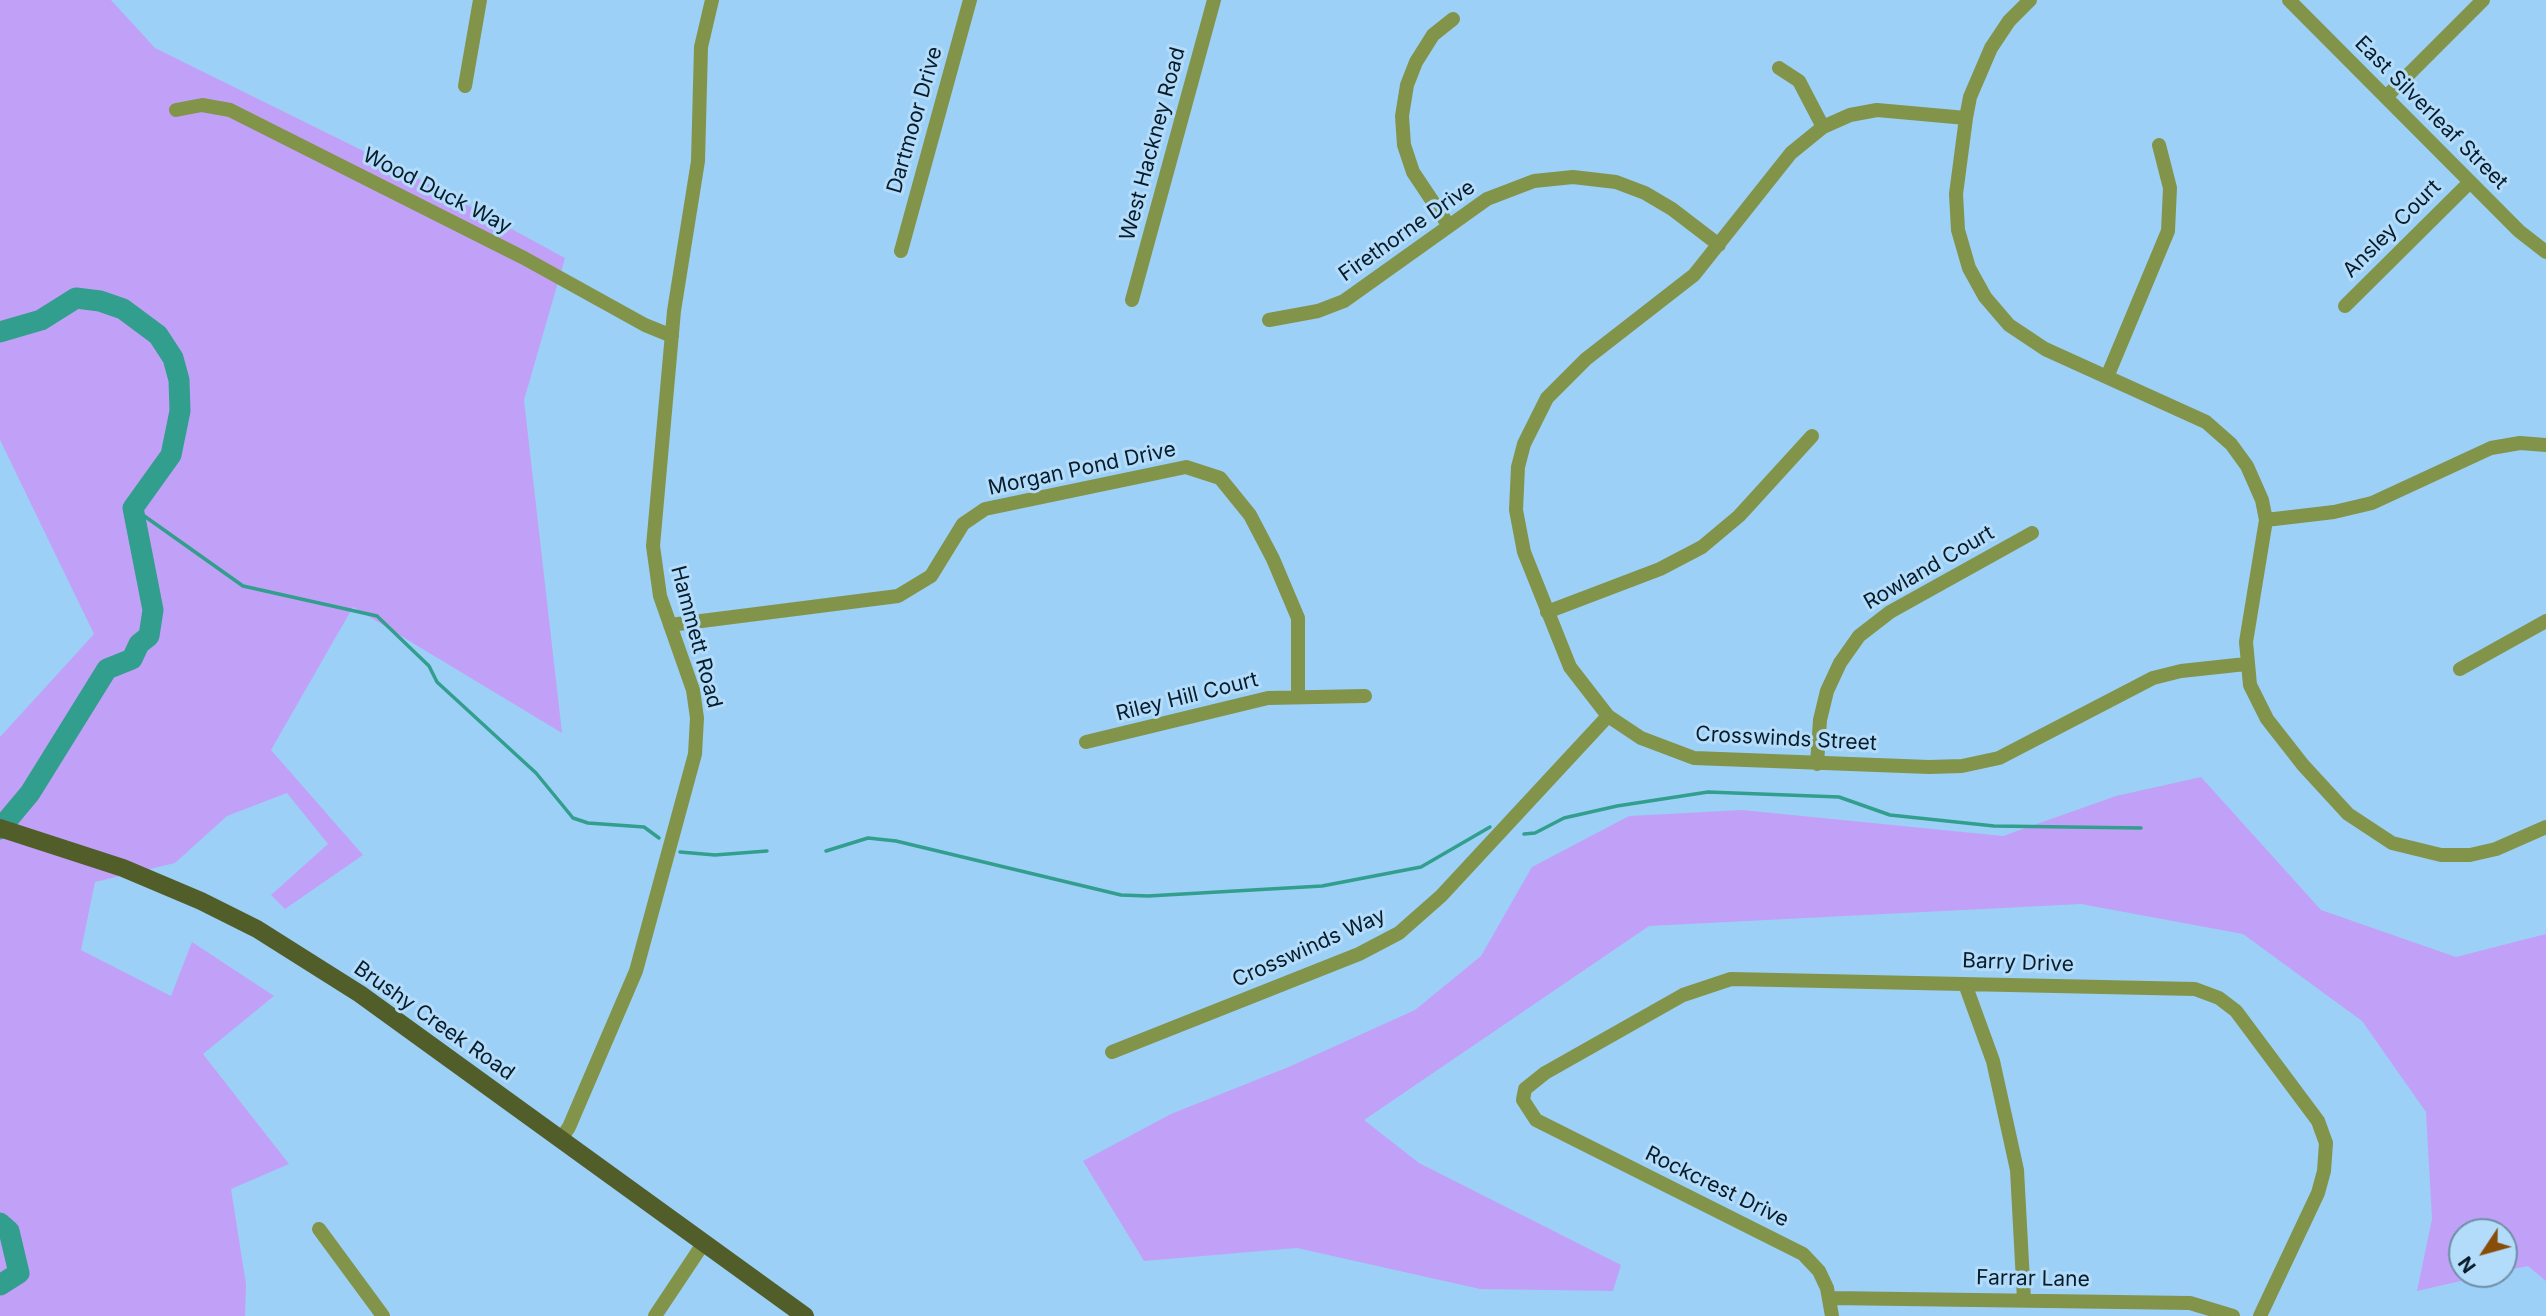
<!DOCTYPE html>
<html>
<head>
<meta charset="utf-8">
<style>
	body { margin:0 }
	#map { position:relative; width:2546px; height:1316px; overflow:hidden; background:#9dd0f6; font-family:Inter,sans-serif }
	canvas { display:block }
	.north { position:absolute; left:2448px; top:1218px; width:70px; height:70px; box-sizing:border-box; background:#b3dcfb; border:2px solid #6e8fa7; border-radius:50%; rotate:234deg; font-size:19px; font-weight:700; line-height:28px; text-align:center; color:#071b29 }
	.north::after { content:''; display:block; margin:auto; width:24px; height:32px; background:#894d0a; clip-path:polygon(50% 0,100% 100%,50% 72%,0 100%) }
</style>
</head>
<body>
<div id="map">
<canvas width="2546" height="1316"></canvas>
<div class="north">N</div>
</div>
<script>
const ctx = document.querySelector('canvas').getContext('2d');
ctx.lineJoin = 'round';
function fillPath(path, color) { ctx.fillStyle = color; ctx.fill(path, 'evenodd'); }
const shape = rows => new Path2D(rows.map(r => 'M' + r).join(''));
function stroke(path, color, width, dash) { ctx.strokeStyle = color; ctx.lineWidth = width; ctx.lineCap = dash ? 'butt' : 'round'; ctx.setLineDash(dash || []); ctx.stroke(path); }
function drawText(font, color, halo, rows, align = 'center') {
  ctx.font = font + ' Inter,sans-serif'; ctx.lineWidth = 6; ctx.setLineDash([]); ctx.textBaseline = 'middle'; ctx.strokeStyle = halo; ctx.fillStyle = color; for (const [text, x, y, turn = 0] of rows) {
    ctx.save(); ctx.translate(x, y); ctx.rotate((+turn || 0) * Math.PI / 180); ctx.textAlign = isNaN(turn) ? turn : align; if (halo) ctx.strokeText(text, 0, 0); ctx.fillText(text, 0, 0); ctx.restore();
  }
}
const green = shape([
	[0,0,111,0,155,48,412,175,565,258,524,400,562,733,353,607,271,750,363,855,285,909,271,895,328,844,287,793,227,816,175,863,95,882,81,950,171,996,192,942,274,996,203,1054,289,1164,231,1189,246,1284,245,1316,0,1316,0,737,94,634,0,440],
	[2201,777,2321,910,2456,957,2546,934,2546,1281,2528,1266,2504,1271,2504,1232,2462,1232,2462,1274,2492,1274,2417,1291,2432,1219,2426,1112,2362,1021,2243,934,2081,904,1649,926,1364,1120,1419,1163,1621,1265,1613,1291,1480,1289,1297,1248,1144,1261,1083,1161,1171,1114,1291,1066,1415,1010,1481,956,1532,867,1629,816,1742,810,2003,836,2116,796]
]);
const stream = shape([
	[133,508,243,586,377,616,429,666,437,682,536,773,573,818,588,823,644,827,659,838],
	[1524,834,1535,833,1564,818,1617,806,1708,792,1839,797,1890,815,1994,826,2141,828],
	[826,851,868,838,896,841,1121,895,1148,896,1322,886,1421,867,1490,827],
	[680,852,715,855,767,851]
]);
const river = shape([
	[0,332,41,320,76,298,100,301,123,309,158,335,173,358,179,380,180,411,171,455,133,508,153,610,149,636,139,644,132,659,107,669,30,793,0,829],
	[0,1223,9,1231,19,1273,0,1285]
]);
const minor = shape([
	[2030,0,2009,21,1991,48,1970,97,1966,118,1956,194,1958,230,1969,268,1985,297,2009,325,2045,349,2206,422,2231,444,2247,466,2262,500,2266,520,2246,642,2250,685,2267,719,2303,765,2348,814,2392,843,2441,855,2470,855,2496,849,2546,827],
	[2289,0,2519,231,2546,252],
	[1779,68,1799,81,1823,127],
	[465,86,480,0],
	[2386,97,2483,0],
	[176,110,202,105,230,110,524,258,645,325,672,336],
	[1966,118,1877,110,1850,115,1823,127,1791,153,1694,275,1586,359,1547,398,1524,444,1518,467,1516,510,1524,552,1570,667,1608,716,1641,738,1694,758,1929,767,1962,766,1999,758,2153,678,2181,671,2246,664],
	[1449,226,1413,172,1404,145,1402,116,1407,85,1416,62,1433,35,1453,19],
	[901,251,970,0],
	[1132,300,1214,0],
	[2345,306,2470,182],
	[1269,320,1318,311,1344,301,1487,199,1534,181,1573,177,1616,182,1645,193,1672,209,1719,245],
	[2107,377,2168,231,2170,188,2159,145],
	[2266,520,2334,512,2372,503,2491,448,2520,443,2546,445],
	[1547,612,1660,569,1702,547,1739,516,1812,436],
	[670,625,898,596,931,576,963,524,985,509,1186,467,1220,478,1250,515,1273,559,1298,618,1298,695],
	[2460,669,2546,621],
	[1086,742,1268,698,1365,696],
	[1817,764,1820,720,1827,691,1840,663,1859,636,1890,612,2032,533],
	[1965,984,1993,1061,2017,1170,2024,1300],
	[1112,1052,1359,954,1399,933,1441,896,1608,716],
	[561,1139,569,1127,636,971,695,754,697,718,693,690,660,596,653,546,674,311,698,161,701,47,712,0],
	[319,1229,383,1316],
	[1831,1298,2190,1303,2233,1316],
	[655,1316,703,1244],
	[1832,1316,1827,1288,1819,1271,1803,1254,1536,1120,1523,1100,1525,1089,1545,1073,1683,995,1731,979,2195,989,2219,998,2236,1011,2318,1121,2326,1143,2324,1171,2318,1193,2260,1316]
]);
const major = shape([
	[0,828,123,868,201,901,257,929,360,994,805,1316]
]);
const streetNames = [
	["East Silverleaf Street",2431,113,45],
	["Dartmoor Drive",915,120,-74],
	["West Hackney Road",1153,144,-75],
	["Wood Duck Way",437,191,27],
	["Ansley Court",2392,229,-45],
	["Firethorne Drive",1407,231,-35],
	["Morgan Pond Drive",1082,469,-12],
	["Rowland Court",1929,568,-30],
	["Hammett Road",696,637,75],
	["Riley Hill Court",1187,697,-14],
	["Crosswinds Street",1786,739,3],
	["Crosswinds Way",1309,948,-24],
	["Barry Drive",2018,963,2],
	["Brushy Creek Road",434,1021,35],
	["Rockcrest Drive",1717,1187,26],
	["Farrar Lane",2033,1279,1]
];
fillPath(green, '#c1a1f7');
stroke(stream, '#329e8d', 3.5);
stroke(river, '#329e8d', 21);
stroke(minor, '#82944a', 14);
stroke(major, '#515e2a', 18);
drawText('21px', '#071b29', '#b3dcfb', streetNames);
</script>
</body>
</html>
